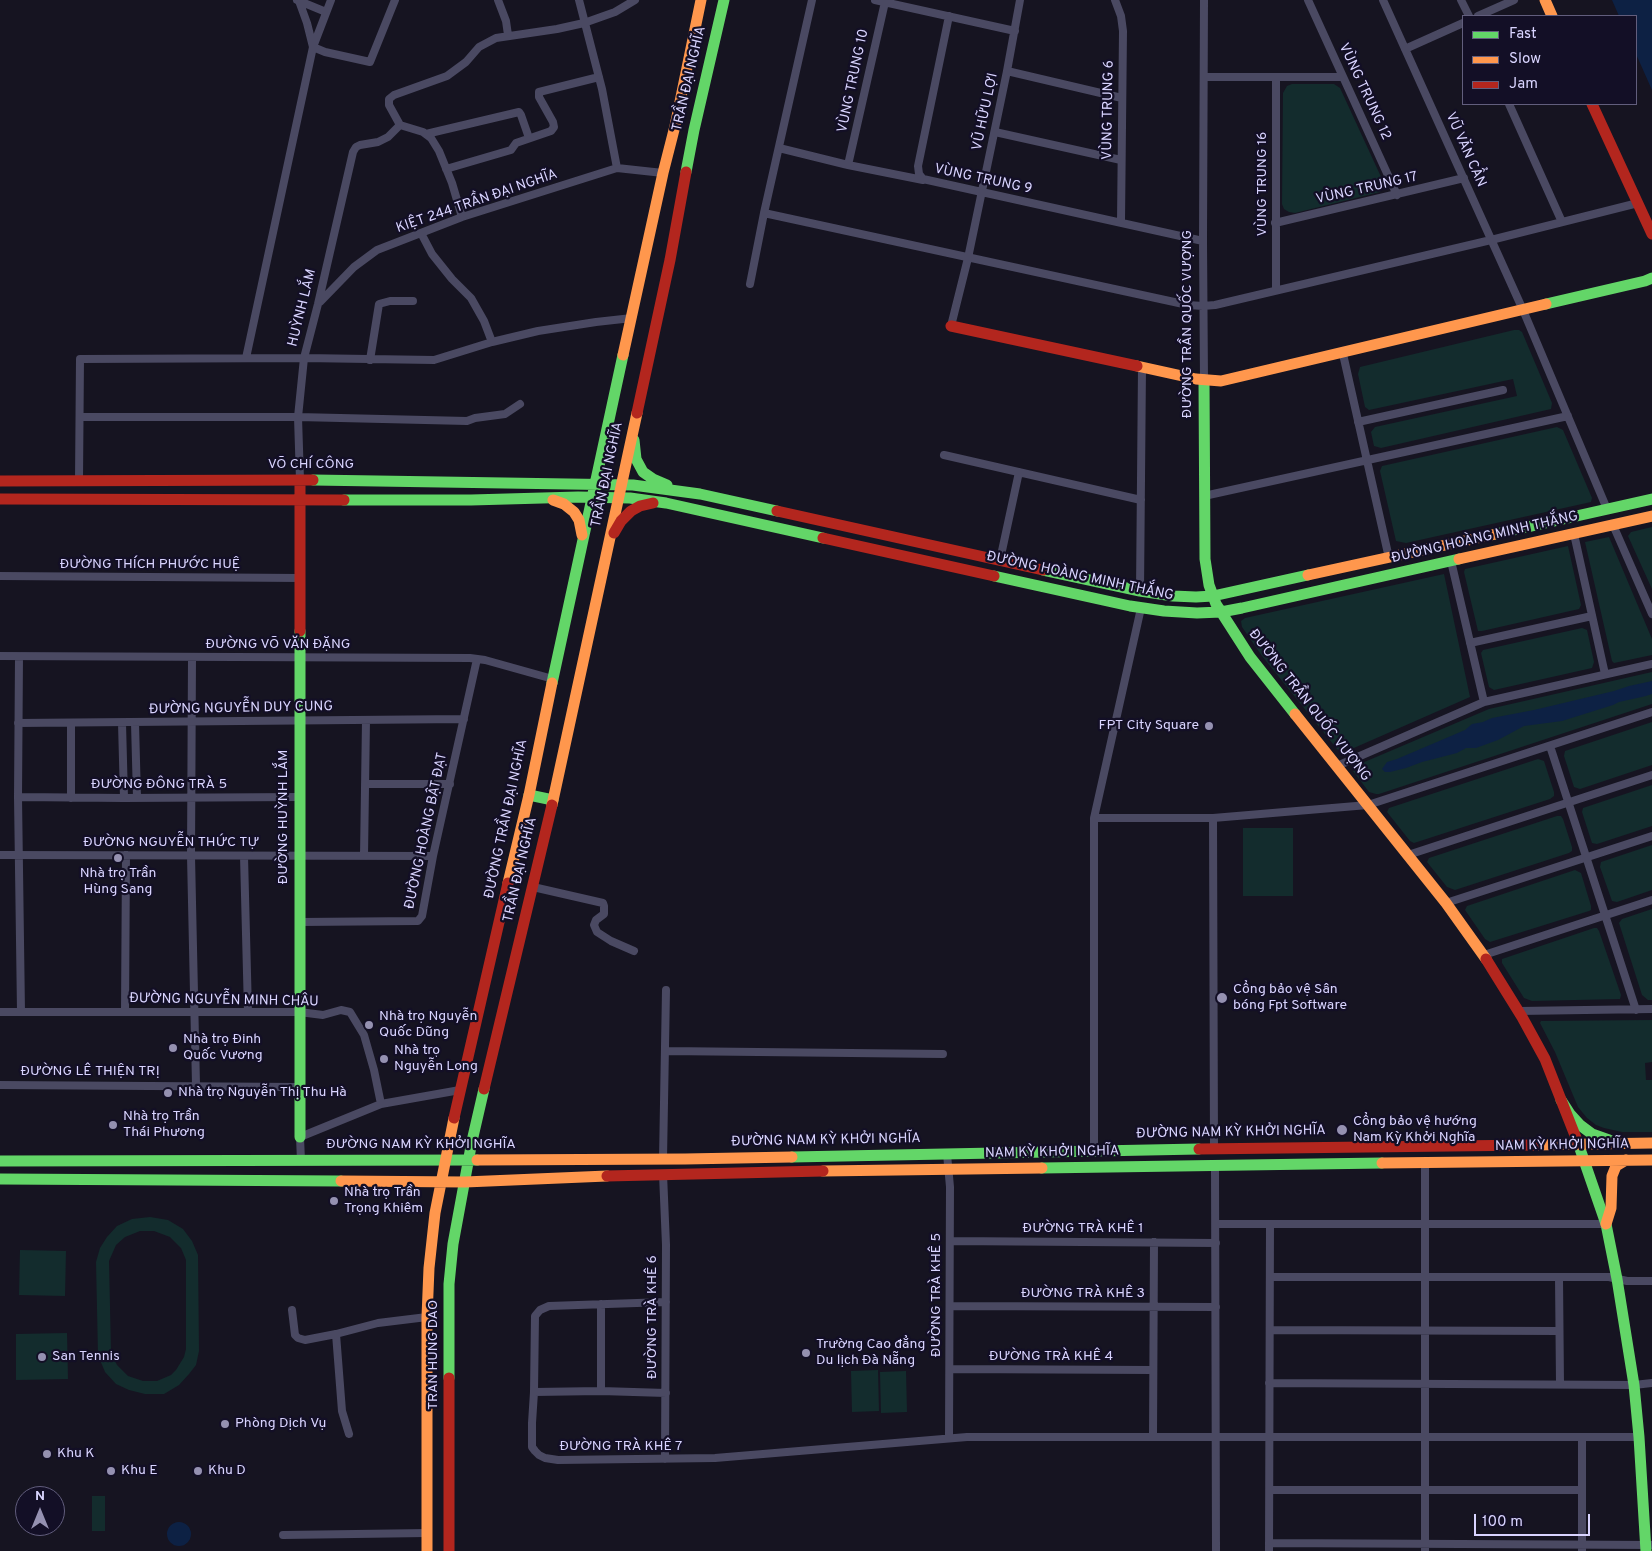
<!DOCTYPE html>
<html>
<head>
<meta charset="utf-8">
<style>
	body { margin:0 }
	#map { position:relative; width:1652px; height:1551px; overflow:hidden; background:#161421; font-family:Overpass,sans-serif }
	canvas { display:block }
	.legend { position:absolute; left:1462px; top:15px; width:175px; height:90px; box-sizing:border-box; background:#130f26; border:1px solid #625e7d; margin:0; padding:6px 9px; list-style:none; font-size:15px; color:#d9d4ff }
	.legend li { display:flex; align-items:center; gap:10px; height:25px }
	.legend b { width:25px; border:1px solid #625e7d }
	.north { position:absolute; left:15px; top:1486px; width:50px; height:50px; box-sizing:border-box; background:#130f26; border:1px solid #625e7d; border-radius:50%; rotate:0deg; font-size:14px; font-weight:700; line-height:20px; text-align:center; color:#d9d4ff }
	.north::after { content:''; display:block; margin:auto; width:18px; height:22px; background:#9591b1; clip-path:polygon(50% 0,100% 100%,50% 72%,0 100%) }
	.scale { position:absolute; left:1474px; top:1514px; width:116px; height:22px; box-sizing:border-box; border:2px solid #d9d4ff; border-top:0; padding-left:6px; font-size:15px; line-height:18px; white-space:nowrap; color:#d9d4ff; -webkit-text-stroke:4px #130f26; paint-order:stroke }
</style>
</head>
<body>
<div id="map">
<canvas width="1652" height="1551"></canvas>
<ul class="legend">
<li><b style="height:6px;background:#63d668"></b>Fast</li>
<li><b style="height:6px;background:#ff974d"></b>Slow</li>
<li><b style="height:6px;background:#b3261e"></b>Jam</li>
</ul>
<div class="north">N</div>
<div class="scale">100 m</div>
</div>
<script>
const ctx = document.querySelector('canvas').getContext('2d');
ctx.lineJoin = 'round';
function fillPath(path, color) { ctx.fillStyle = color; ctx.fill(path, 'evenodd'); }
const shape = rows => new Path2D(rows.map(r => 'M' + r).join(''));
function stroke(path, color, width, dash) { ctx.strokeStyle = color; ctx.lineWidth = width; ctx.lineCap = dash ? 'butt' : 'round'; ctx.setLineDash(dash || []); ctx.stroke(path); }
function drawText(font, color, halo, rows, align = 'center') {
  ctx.font = font + ' Overpass,sans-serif'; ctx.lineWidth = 4.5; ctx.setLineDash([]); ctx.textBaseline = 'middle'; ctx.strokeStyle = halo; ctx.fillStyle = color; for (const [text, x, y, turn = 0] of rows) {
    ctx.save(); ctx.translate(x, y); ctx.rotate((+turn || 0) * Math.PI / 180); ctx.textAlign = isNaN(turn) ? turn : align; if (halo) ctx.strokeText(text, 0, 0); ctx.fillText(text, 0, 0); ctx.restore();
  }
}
const green = shape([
	[1292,84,1334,84,1340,88,1382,179,1383,187,1380,192,1295,213,1289,212,1284,209,1282,204,1283,93,1287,86],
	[1514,330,1519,330,1522,332,1552,403,1551,409,1381,448,1374,446,1371,432,1375,427,1517,396,1513,379,1369,410,1365,407,1358,374,1360,367],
	[1557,427,1563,430,1592,498,1591,502,1406,543,1396,541,1380,471,1382,466],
	[1652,527,1652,589,1628,536,1631,532],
	[1609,537,1652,639,1652,655,1614,663,1612,661,1585,542],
	[1568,546,1581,605,1579,609,1482,631,1478,631,1464,572,1465,569],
	[1444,574,1470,697,1347,751,1340,751,1337,749,1262,656,1242,627,1241,621,1245,618],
	[1582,628,1587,630,1594,662,1592,668,1494,690,1489,687,1481,653,1483,650],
	[1652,672,1652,704,1379,794,1376,794,1369,792,1353,771,1355,766,1489,709],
	[1652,722,1652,765,1580,789,1574,787,1564,756,1565,751],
	[1538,759,1544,761,1554,792,1554,796,1550,799,1414,843,1410,841,1387,812,1389,808],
	[1652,785,1652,826,1597,844,1592,843,1582,812,1583,808],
	[1557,816,1561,816,1563,819,1572,847,1572,851,1569,853,1455,890,1447,887,1427,862,1429,858],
	[1243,828,1293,828,1293,896,1243,896],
	[1652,845,1652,890,1617,902,1612,901,1600,867,1601,862],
	[1575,870,1581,873,1591,906,1591,910,1589,911,1490,942,1485,939,1465,910,1467,906],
	[1652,909,1652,1000,1648,1000,1642,995,1619,923,1622,919],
	[1594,928,1597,928,1599,931,1621,995,1620,999,1532,1001,1524,998,1502,963,1502,959],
	[1652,1020,1652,1062,1645,1063,1646,1080,1652,1080,1652,1132,1622,1132,1604,1128,1596,1125,1587,1118,1578,1107,1555,1052,1540,1023,1541,1021],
	[150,1217,168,1220,183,1229,192,1241,198,1255,199,1351,196,1365,189,1374,179,1385,164,1394,145,1394,129,1390,116,1384,105,1372,98,1355,96,1262,100,1248,107,1237,117,1226,132,1219],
	[140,1231,154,1231,170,1237,181,1248,186,1260,186,1349,184,1357,176,1370,171,1375,157,1381,143,1381,128,1376,117,1365,111,1352,109,1261,116,1245,125,1237],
	[20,1250,66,1251,65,1296,19,1295],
	[67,1333,68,1379,16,1380,16,1334],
	[878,1370,879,1411,852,1412,851,1371],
	[906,1371,907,1412,881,1413,880,1372],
	[92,1496,105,1496,105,1531,92,1531]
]);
const water = shape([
	[1612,0,1652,0,1652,90,1636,54,1636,16,1619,16],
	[1652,681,1652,694,1646,696,1619,702,1613,705,1562,721,1524,726,1498,740,1476,748,1466,748,1457,753,1422,762,1406,768,1390,772,1385,772,1382,769,1387,762,1397,759,1465,730,1472,724,1483,722,1492,718,1534,710,1614,691,1629,686],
	'167 1534a12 12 0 1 1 24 0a12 12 0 1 1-24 0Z'
]);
const street = shape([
	[297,0,326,12],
	[498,0,506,21,508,35],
	[579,0,602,89,617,168],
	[875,0,1015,31],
	[1115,0,1121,16,1123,31,1121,222],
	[1308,0,1397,195],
	[1383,0,1523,310,1607,509],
	[1461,0,1469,16],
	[299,1,307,23,313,47],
	[949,16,918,166,919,174,923,179,1203,241],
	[1478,16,1514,0],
	[313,47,325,52,370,62,395,0],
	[1405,49,1463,23],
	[1007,71,1122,98],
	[1204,77,1343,77],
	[1276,77,1276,290],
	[1509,104,1562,222],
	[995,132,1121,160],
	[426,134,519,112,521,115,529,138],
	[779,148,848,165,923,180],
	[848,165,885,2],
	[446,169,511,150,516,143,551,131,554,127,553,122,539,97,539,92,599,77],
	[764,213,1188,305,1203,306,1215,305,1491,240,1638,203],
	[462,217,452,183,439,151,431,138,423,132,400,125,389,105,389,99,394,95,447,76,466,62,479,47,496,38,557,29,584,23,615,12,635,0],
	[1275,223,1464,178],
	[421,233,432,254,452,279,471,298,484,321,492,342],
	[750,284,764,213,812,0],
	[320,302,354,267,377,250,462,217,617,168,663,173],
	[951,326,968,258,1007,71,1020,0],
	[1343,354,1389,558],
	[246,358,313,47,331,0],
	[370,360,379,304,390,301,413,301],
	[1204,380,1203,241,1204,0],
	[80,417,298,417,467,421,475,418,505,414,520,404],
	[1358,422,1503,390],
	[944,455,1141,500],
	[79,480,80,359,304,358,434,360,492,342,538,331,596,322,632,318],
	[300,480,298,417,304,358,318,304,353,152,356,147,360,145,378,142,388,137,400,125],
	[1204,496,1568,416],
	[1613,525,1652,614],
	[1574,534,1605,674],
	[1000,560,1019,472],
	[1451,561,1484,702],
	[0,576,301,578],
	[1140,591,1142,367],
	[1470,643,1592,616],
	[0,656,470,658,485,660,553,679],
	[19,657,18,797,21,1012],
	[192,657,191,856,196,1085],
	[18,723,464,719],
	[122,723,124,798],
	[135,723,137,798],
	[1550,746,1636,1010],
	[1337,766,1484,702,1652,664],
	[365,784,450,784],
	[18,797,124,798,300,797],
	[71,798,71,723],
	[1094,818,1213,818,1368,805,1652,712],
	[1213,818,1214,1149],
	[0,855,433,856],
	[1408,855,1652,775],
	[244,856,248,1012],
	[364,856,366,720],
	[533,887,603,903,604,906,604,914,596,920,594,925,597,932,611,941,634,951],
	[1446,903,1652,836],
	[300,922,418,921,422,916,433,856,477,659],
	[1484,955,1652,900],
	[1519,1011,1652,1009],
	[0,1012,299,1012,323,1015,341,1010,350,1012,364,1035,374,1070,381,1104],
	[125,1012,126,855],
	[666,1051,943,1054],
	[0,1085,299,1087],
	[1094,1151,1094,818,1141,608],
	[947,1154,950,1187,949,1437],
	[663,1159,666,990],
	[301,1161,300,1137,381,1104,460,1090],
	[1425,1162,1425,1551],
	[1215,1165,1216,1551],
	[663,1174,666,1245,665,1459],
	[1216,1224,1606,1224],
	[950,1241,1216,1243],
	[1270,1277,1609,1277,1627,1281,1652,1281],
	[1559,1278,1560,1384],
	[666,1302,549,1306,540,1310,535,1316,534,1392,532,1423,532,1447,535,1451,539,1455,545,1458,558,1460,715,1458,967,1437,1639,1437],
	[601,1304,601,1391],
	[950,1306,1216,1307],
	[292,1310,295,1335,298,1338,305,1340,336,1334,378,1323,427,1317],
	[1270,1330,1559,1331],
	[336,1334,342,1411,349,1434],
	[950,1369,1153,1370],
	[1269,1383,1634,1385,1652,1383],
	[534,1392,601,1391,666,1393],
	[1153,1436,1154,1242],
	[1582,1437,1582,1551],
	[1270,1490,1582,1490],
	[283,1535,427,1533],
	[1269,1543,1652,1545],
	[1269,1551,1270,1224]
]);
const fast = shape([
	[686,172,694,130,724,0],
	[1546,304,1645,281,1652,278],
	[1204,380,1205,559,1209,585,1216,604,1250,657,1295,714],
	[634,440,636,459,643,472,653,479,667,485],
	[313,480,633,485,700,494,777,511],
	[344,500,471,500,578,497,630,498,666,503,823,538],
	[1496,534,1652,499],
	[1043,570,1140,591,1173,596,1196,597,1213,596,1308,575],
	[994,576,1130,606,1164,611,1197,613,1221,612,1242,608,1459,559],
	[300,631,300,1137],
	[552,683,623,355],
	[529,795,553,800],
	[1561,1100,1570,1114,1580,1125,1592,1134,1609,1140],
	[1578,1143,1606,1224,1617,1279,1634,1385,1639,1437,1646,1551],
	[792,1157,1199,1149],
	[0,1161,477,1160],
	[1042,1168,1382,1163],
	[0,1179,341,1181],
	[449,1378,449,1284,453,1244,472,1141,484,1089]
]);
const slow = shape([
	[1545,0,1552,16],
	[623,355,663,173,675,126,701,0],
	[1137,366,1196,379,1221,381,1546,304],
	[553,500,564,504,574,512,579,520,582,535],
	[1459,559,1652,516],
	[1308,575,1496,534],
	[1295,714,1446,903,1486,959],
	[552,805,637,413],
	[508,883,529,795,552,683],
	[1535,1145,1652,1143],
	[477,1160,685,1159,792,1157],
	[1382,1163,1652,1160],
	[823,1171,1042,1168],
	[341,1181,465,1182,607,1176],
	[1606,1224,1611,1208,1612,1176,1616,1166,1626,1160],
	[427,1551,427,1317,429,1268,435,1213,454,1118]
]);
const jam = shape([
	[1592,104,1652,234],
	[951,326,1137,366],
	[637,413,670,260,686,172],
	[0,481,313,480],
	[0,499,344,500],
	[777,511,1043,570],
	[614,533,621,521,631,511,640,506,653,503],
	[823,538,994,576],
	[300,631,300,480],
	[1486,959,1522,1017,1545,1059,1578,1143],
	[484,1089,552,805],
	[454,1118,508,883],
	[1199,1149,1535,1145],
	[607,1176,823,1171],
	[449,1378,449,1551]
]);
const markers = [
	[1209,726,5,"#9591b1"],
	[118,858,5,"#9591b1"],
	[1222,998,6,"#9591b1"],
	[369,1025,5,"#9591b1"],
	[173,1048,5,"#9591b1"],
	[384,1059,5,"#9591b1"],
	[168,1093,5,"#9591b1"],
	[113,1125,5,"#9591b1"],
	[1342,1130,6,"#9591b1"],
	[334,1201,5,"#9591b1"],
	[806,1353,5,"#9591b1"],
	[42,1357,5,"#9591b1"],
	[225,1424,5,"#9591b1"],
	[47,1454,5,"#9591b1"],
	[111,1471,5,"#9591b1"],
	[198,1471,5,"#9591b1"]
];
const streetNames = [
	["TRẦN ĐẠI NGHĨA",690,79,-77],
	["VÙNG TRUNG 10",854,81,-78],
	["VÙNG TRUNG 12",1364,92,65],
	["VÙNG TRUNG 6",1109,110,-89],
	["VŨ HỮU LỢI",986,112,-78],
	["VŨ VĂN CẨN",1465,150,66],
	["VÙNG TRUNG 9",983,180,12],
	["VÙNG TRUNG 16",1263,184,-90],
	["VÙNG TRUNG 17",1367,189,-13],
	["KIỆT 244 TRẦN ĐẠI NGHĨA",477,202,-19],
	["HUỲNH LẮM",303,308,-76],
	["ĐƯỜNG TRẦN QUỐC VƯỢNG",1188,324,-90],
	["VÕ CHÍ CÔNG",311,465],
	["TRẦN ĐẠI NGHĨA",608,475,-78],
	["ĐƯỜNG HOÀNG MINH THẮNG",1485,538,-13],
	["ĐƯỜNG THÍCH PHƯỚC HUỆ",150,565],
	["ĐƯỜNG HOÀNG MINH THẮNG",1080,577,12],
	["ĐƯỜNG VÕ VĂN ĐẶNG",278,645],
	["ĐƯỜNG TRẦN QUỐC VƯỢNG",1309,706,52],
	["ĐƯỜNG NGUYỄN DUY CUNG",241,709,-1],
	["ĐƯỜNG ĐÔNG TRÀ 5",159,785],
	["ĐƯỜNG HUỲNH LẮM",284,817,-90],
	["ĐƯỜNG TRẦN ĐẠI NGHĨA",507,819,-78],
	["ĐƯỜNG HOÀNG BẬT ĐẠT",427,831,-78],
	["ĐƯỜNG NGUYỄN THỨC TỰ",171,843],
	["TRẦN ĐẠI NGHĨA",521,870,-77],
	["ĐƯỜNG NGUYỄN MINH CHÂU",224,1001,1],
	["ĐƯỜNG LÊ THIỆN TRỊ",90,1072],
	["ĐƯỜNG NAM KỲ KHỞI NGHĨA",1231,1133,-1],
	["ĐƯỜNG NAM KỲ KHỞI NGHĨA",826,1141,-1],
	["ĐƯỜNG NAM KỲ KHỞI NGHĨA",421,1145],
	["NAM KỲ KHỞI NGHĨA",1562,1146,-1],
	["NAM KỲ KHỞI NGHĨA",1052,1153,-1],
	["ĐƯỜNG TRÀ KHÊ 1",1083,1229],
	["ĐƯỜNG TRÀ KHÊ 3",1083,1294],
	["ĐƯỜNG TRÀ KHÊ 5",937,1295,-90],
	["ĐƯỜNG TRÀ KHÊ 6",653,1317,-90],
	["TRAN HUNG DAO",434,1355,-90],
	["ĐƯỜNG TRÀ KHÊ 4",1051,1357],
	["ĐƯỜNG TRÀ KHÊ 7",621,1447]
];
const poiNames = [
	["FPT City Square",1199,726,"right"],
	["Nhà trọ Trần",118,874,"center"],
	["Hùng Sang",118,890,"center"],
	["Cổng bảo vệ Sân",1233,990],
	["bóng Fpt Software",1233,1006],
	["Nhà trọ Nguyễn",379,1017],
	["Quốc Dũng",379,1033],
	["Nhà trọ Đinh",183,1040],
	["Quốc Vương",183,1056],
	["Nhà trọ",394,1051],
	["Nguyễn Long",394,1067],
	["Nhà trọ Nguyễn Thị Thu Hà",178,1093],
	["Nhà trọ Trần",123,1117],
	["Thái Phương",123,1133],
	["Cổng bảo vệ hướng",1353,1122],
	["Nam Kỳ Khởi Nghĩa",1353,1138],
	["Nhà trọ Trần",344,1193],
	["Trọng Khiêm",344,1209],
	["Trường Cao đẳng",816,1345],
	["Du lịch Đà Nẵng",816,1361],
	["San Tennis",52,1357],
	["Phòng Dịch Vụ",235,1424],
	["Khu K",57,1454],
	["Khu E",121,1471],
	["Khu D",208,1471]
];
fillPath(green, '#132c2d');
fillPath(water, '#0d2144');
stroke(street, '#4a4962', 8);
stroke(fast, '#63d668', 11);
stroke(slow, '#ff974d', 11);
stroke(jam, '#b3261e', 11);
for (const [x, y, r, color] of markers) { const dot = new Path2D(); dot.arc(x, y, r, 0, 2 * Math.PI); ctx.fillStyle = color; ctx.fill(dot); stroke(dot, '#130f26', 2); }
drawText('14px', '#d9d4ff', '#130f26', streetNames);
drawText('14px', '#d9d4ff', '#130f26', poiNames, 'left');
</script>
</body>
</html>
